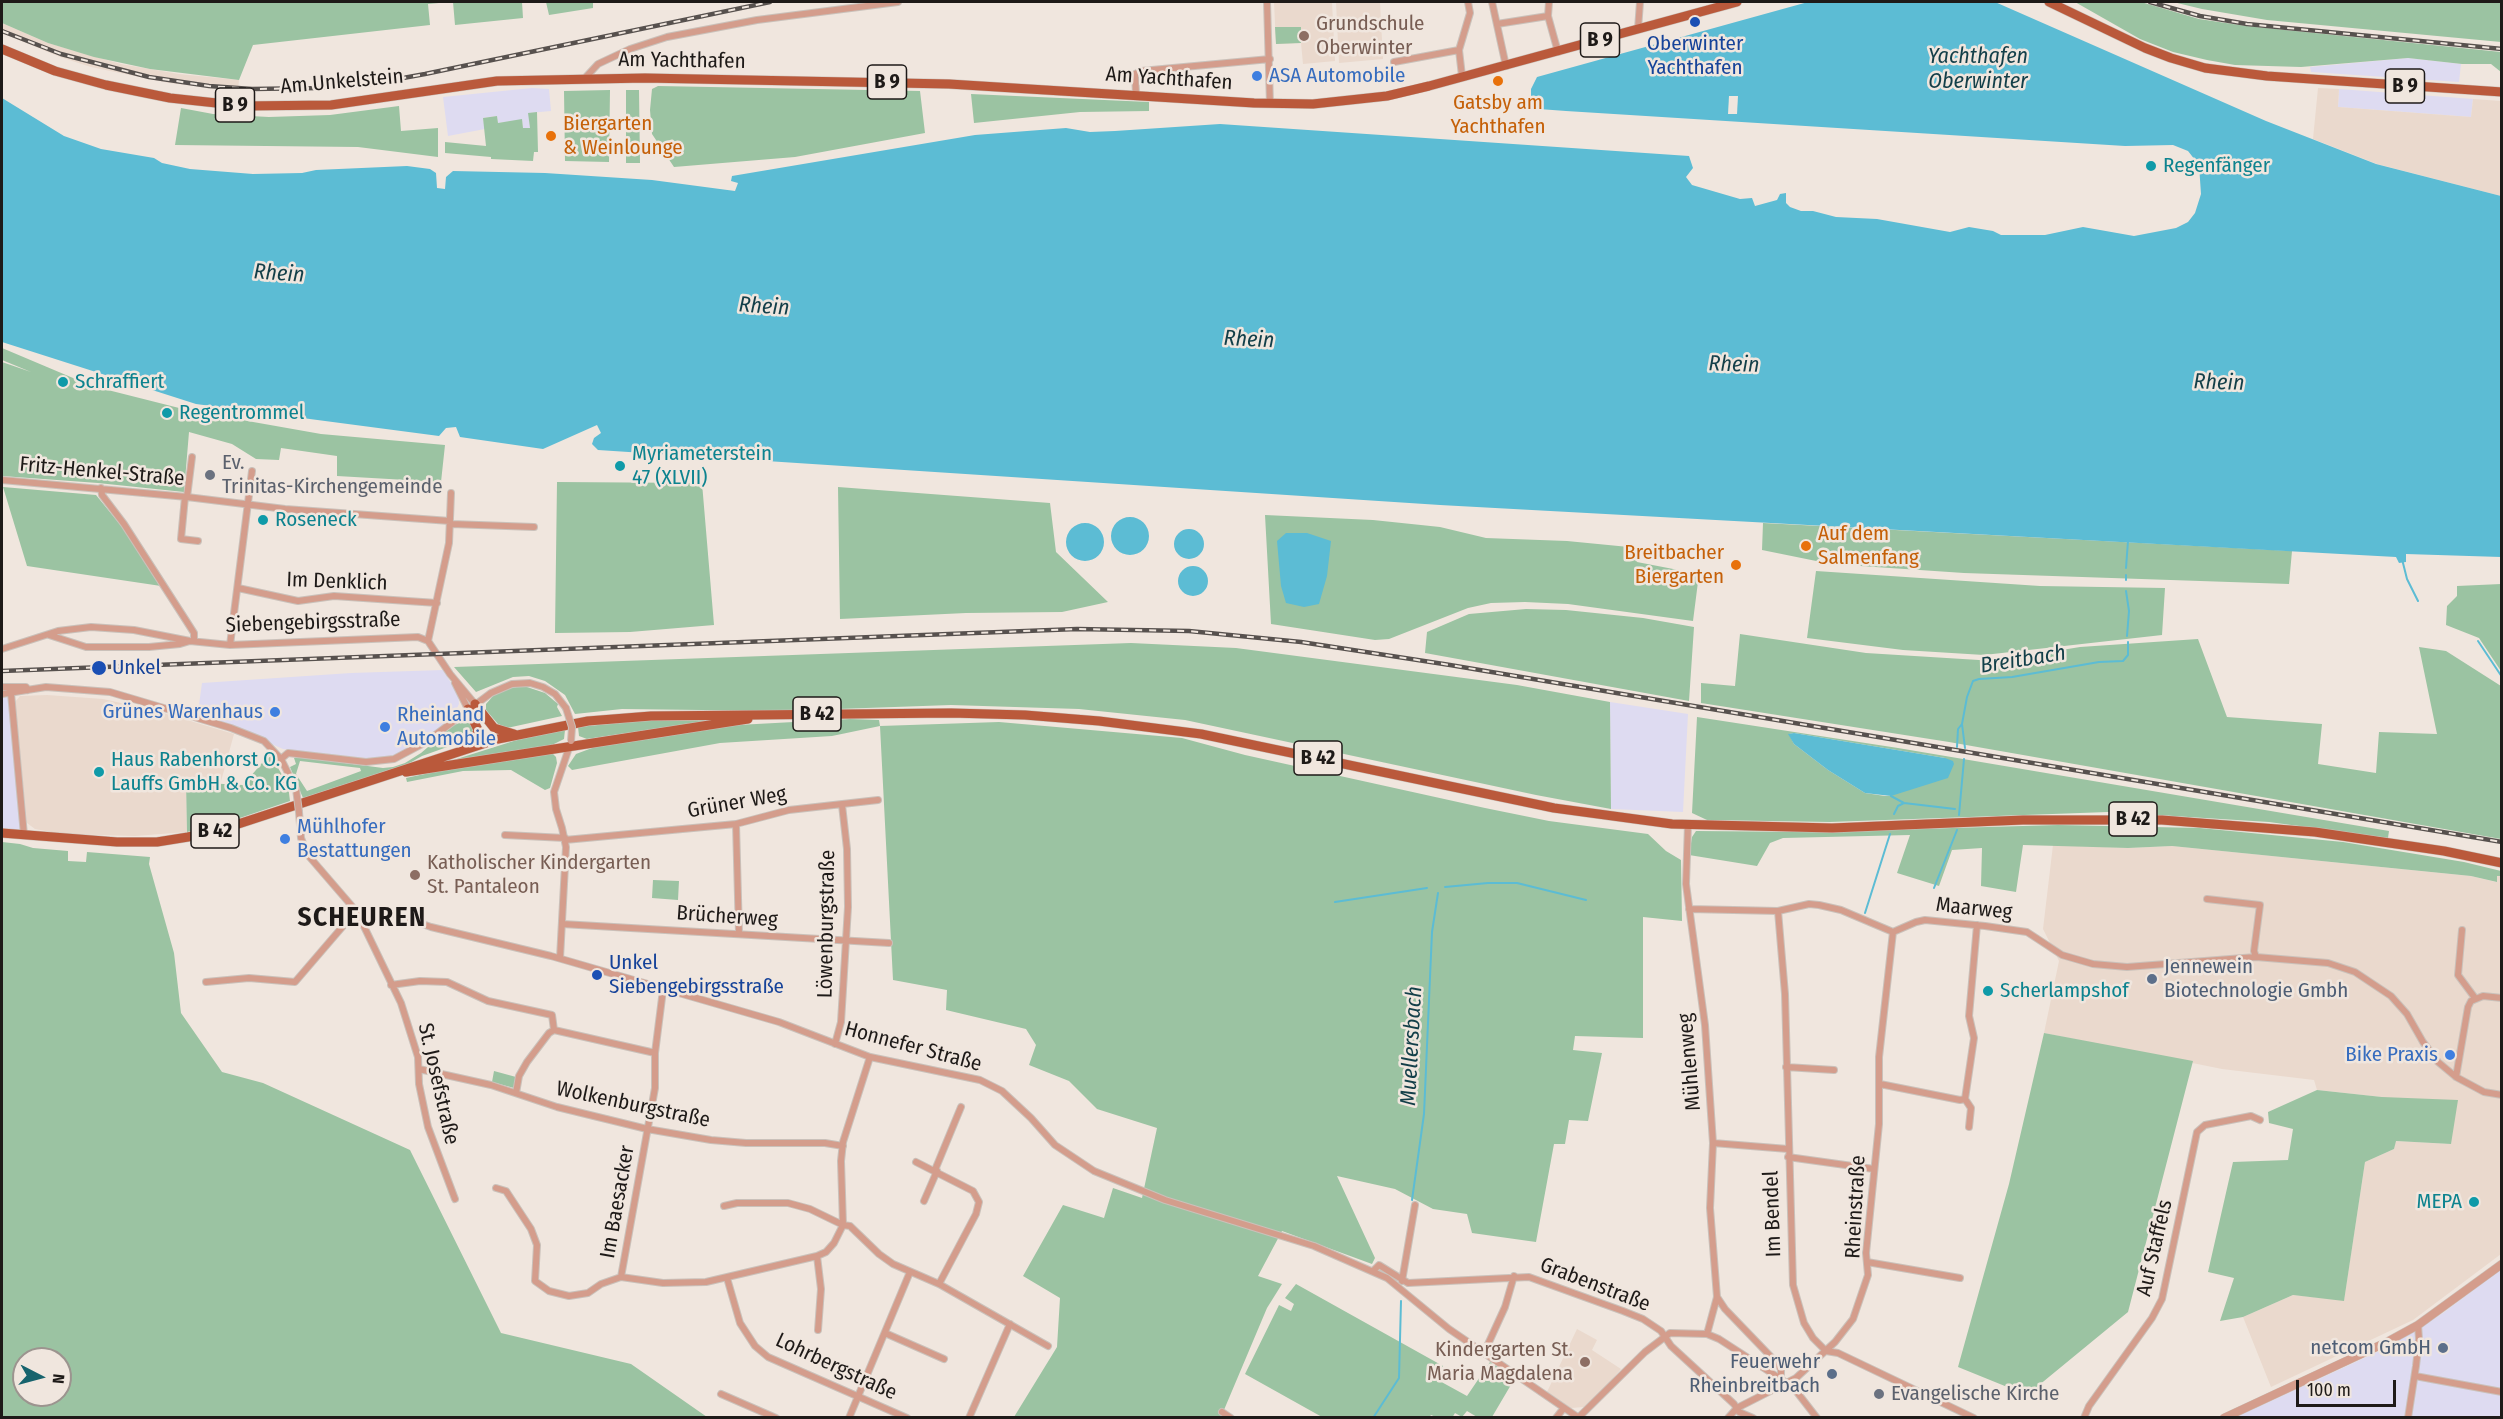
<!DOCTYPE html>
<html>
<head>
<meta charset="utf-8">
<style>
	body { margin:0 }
	#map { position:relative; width:2503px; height:1419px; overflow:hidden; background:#f0e6de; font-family:"Fira Sans Condensed",sans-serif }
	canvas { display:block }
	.frame { position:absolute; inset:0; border:3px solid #1e1a18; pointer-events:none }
	.north { position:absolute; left:12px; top:1347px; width:60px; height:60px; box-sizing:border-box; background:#f0e6de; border:2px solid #9c948f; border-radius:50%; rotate:96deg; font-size:16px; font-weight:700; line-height:24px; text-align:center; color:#1e1a18 }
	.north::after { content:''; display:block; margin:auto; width:21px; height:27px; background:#17636d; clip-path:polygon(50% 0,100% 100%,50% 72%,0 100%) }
	.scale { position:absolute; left:2296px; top:1380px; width:100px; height:27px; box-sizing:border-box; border:3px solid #1e1a18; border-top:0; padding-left:8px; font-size:18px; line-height:21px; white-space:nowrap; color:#1e1a18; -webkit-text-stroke:4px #f0e6de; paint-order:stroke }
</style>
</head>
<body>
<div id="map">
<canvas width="2503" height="1419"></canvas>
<div class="frame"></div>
<div class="north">N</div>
<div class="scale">100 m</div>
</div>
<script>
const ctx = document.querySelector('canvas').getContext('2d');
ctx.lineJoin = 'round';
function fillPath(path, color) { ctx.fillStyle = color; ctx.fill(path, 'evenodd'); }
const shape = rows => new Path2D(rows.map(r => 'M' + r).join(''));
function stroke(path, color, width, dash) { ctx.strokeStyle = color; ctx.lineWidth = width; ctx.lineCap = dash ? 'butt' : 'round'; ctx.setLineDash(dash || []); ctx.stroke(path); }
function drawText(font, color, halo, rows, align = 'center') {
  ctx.font = font + ' "Fira Sans Condensed",sans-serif'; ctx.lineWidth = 5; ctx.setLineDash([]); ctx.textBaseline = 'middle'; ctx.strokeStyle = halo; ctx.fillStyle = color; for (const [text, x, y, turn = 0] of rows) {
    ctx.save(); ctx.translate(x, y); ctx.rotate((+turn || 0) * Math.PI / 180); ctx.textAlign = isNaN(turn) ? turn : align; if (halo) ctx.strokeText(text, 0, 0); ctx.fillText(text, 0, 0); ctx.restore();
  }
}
const commercial = shape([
	[2408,58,2461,64,2459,82,2311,72,2310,67],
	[532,88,549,89,551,111,529,113,530,128,523,128,522,120,498,123,497,116,483,118,485,129,448,136,443,97],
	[2339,89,2473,99,2471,117,2338,107],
	[443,670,458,694,459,704,453,716,432,736,410,749,388,757,366,758,283,749,198,712,202,683,351,673],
	[8,697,21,830,2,828,2,698],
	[1610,702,1688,714,1683,812,1611,809],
	[2501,1269,2501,1417,2234,1418,2386,1348,2443,1313]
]);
const built = shape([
	[1274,2,1332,2,1335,61,1303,64,1301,43,1276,44],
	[1336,2,1380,2,1383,59,1339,63],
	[2,23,48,43,121,64,179,74,239,80,238,91,169,83,91,67,60,57,2,33],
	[2318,88,2339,89,2338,107,2471,117,2473,99,2501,101,2501,196,2377,164,2313,139],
	[47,695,103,699,157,711,234,734,220,785,186,782,187,832,135,836,62,834,35,829,27,823,15,702,20,696],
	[2053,845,2128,848,2172,846,2471,876,2496,882,2497,875,2501,876,2501,1254,2413,1320,2271,1387,2243,1317,2293,1295,2344,1300,2365,1162,2394,1149,2395,1141,2451,1144,2382,1097,2317,1090,2314,1080,2222,1069,2044,1033,2059,961,2043,929],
	[1577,1329,1597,1340,1592,1350,1621,1369,1601,1392,1584,1407,1571,1408,1547,1392]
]);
const green = shape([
	[2,2,450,2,428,4,430,25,253,45,239,80,150,69,94,57,48,43,2,23],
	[453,2,522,2,523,18,455,25],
	[546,2,593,2,593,8,549,15],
	[2075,2,2141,2,2199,19,2246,26,2501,52,2501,72,2491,64,2462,64,2408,58,2301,67,2235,65,2207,60,2173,52,2140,39],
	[2173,2,2501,2,2501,42,2267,20,2202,9],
	[1275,27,1301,27,1301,43,1276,44],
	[658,86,920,91,925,133,795,157,674,167,652,134,650,110,652,89],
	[610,90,609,162,565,161,564,91],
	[626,90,639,90,640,163,626,163],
	[971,94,1149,102,1149,111,1080,112,974,123],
	[399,106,401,131,438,128,438,157,358,147,175,145,181,108,213,114,269,117,330,115],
	[537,112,538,152,534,152,533,161,491,159,491,157,445,153,445,142,486,146,483,118,497,116,498,123,522,119,523,128,530,128,528,113],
	[2,348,92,386,191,411,321,434,445,445,441,482,337,476,337,456,281,448,279,460,256,459,232,444,189,432,184,492,98,483,2,476,2,362,31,372,2,360],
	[557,482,702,483,714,625,630,632,555,633],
	[3,487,96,495,131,538,161,586,27,566],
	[838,487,1050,503,1056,552,1108,602,1062,612,966,613,840,619],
	[1265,515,1373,520,1440,527,1486,538,1567,541,1639,548,1637,562,1699,574,1693,621,1568,604,1525,602,1491,603,1468,608,1389,639,1375,640,1271,624],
	[1763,523,2292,551,2289,584,1964,573,1831,564,1762,550],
	[1816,571,2040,586,2165,588,2162,635,1984,655,1903,650,1807,638],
	[2501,584,2502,584,2501,671,2479,638,2446,625,2447,606,2457,596,2457,586],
	[1526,609,1566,610,1643,618,1694,627,1689,701,1425,653,1427,632,1469,614],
	[1740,634,1866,653,1995,661,2080,647,2198,639,2227,717,2322,724,2318,764,2376,773,2379,732,2437,734,2419,647,2446,651,2501,686,2501,839,1949,742,1701,703,1701,683,1735,686],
	[1131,643,1236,648,1517,685,1610,702,1611,809,1536,795,1185,720,1079,709,951,705,781,711,622,709,575,714,565,695,545,681,529,676,513,677,476,692,454,667],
	[524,686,545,693,558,704,557,707,562,716,507,728,498,724,486,710,486,704,494,695,509,688],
	[1697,717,1898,748,2389,831,2388,838,2269,822,2108,812,1830,822,1707,820,1692,813],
	[1794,733,1945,758,1891,796,1885,796,1865,793,1828,770,1794,744,1789,734],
	[850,719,879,720,880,726,999,722,1182,738,1245,755,1485,808,1549,821,1648,834,1666,851,1681,860,1682,921,1643,917,1643,1038,1575,1036,1573,1050,1602,1053,1588,1121,1569,1120,1565,1144,1554,1144,1536,1242,1472,1233,1467,1214,1433,1209,1395,1189,1337,1176,1375,1258,1372,1264,1282,1231,1258,1276,1282,1284,1267,1308,1221,1417,1014,1417,1057,1347,1060,1298,1023,1276,1063,1205,1104,1218,1113,1188,1142,1198,1157,1128,1097,1109,1069,1081,1029,1065,1036,1045,1026,1029,946,1010,947,990,893,980,880,726,832,736,720,743,572,770,568,766,576,754,592,748,592,746,719,726],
	[468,720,471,723,473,732,464,741,422,756,408,764,303,798,290,767,296,764,294,758,299,757,383,768,393,767,405,763,421,753,454,725],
	[300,761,360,768,361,771,307,791,296,774],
	[715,720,587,739,579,736,578,727,637,721],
	[565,730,564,739,552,745,444,763,520,739],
	[552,753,556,757,557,763,550,788,545,790,511,770,463,771,407,782,406,778,443,770],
	[271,756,288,785,290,801,222,824,187,832,186,782,243,785,262,763],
	[2058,825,2200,828,2343,842,2464,862,2501,871,2502,876,2497,876,2497,882,2471,876,2172,846,2128,848,2023,845,2016,892,1981,886,1982,848,1952,850,1939,886,1897,873,1910,835,1783,838,1770,843,1757,866,1689,855,1692,837,1696,831,1811,832],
	[2,842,20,844,33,848,68,851,68,861,86,862,87,852,150,857,149,864,174,953,181,1013,222,1072,263,1083,410,1150,501,1333,631,1364,707,1417,2,1417],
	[24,1359,60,1359,60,1395,24,1395],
	[653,880,679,881,678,900,652,898],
	[2044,1033,2193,1061,2128,1312,2027,1395,1958,1367,2009,1184],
	[494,1071,516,1077,514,1088,492,1082],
	[2317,1090,2382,1097,2458,1100,2451,1144,2396,1141,2394,1149,2365,1162,2344,1301,2293,1295,2243,1317,2220,1321,2234,1278,2208,1272,2233,1162,2288,1160,2293,1129,2269,1123,2268,1112],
	[1296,1284,1443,1366,1436,1379,1467,1396,1490,1362,1515,1378,1492,1417,1477,1417,1467,1411,1462,1417,1455,1413,1452,1418,1436,1417,1431,1415,1429,1418,1322,1417,1245,1374,1279,1305,1291,1311,1294,1304,1285,1298]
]);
const water = shape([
	[1808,2,1995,2,2266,121,2376,164,2501,196,2501,557,2406,554,2406,562,2399,563,2396,557,1440,505,598,450,592,444,594,438,601,433,597,425,543,449,460,437,456,427,446,428,439,436,196,404,2,342,2,98,64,136,101,149,154,158,162,163,190,169,253,174,302,173,316,170,407,166,430,169,436,173,437,188,445,189,446,177,453,171,545,173,652,180,735,191,738,183,731,181,732,176,975,135,1066,128,1090,132,1115,131,1220,124,1689,156,1693,168,1686,177,1692,185,1740,199,1752,198,1755,206,1777,200,1780,194,1786,193,1786,203,1790,207,1801,211,1813,211,1836,217,1877,219,1950,232,1969,227,1993,231,2001,235,2045,235,2083,227,2134,236,2176,228,2188,222,2195,213,2201,194,2199,165,2188,151,2173,145,2125,146,1566,111,1539,109,1531,99,1531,89,1537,77],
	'1111 536a19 19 0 1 1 38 0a19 19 0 1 1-38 0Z',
	'1066 542a19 19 0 1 1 38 0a19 19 0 1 1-38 0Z',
	'1174 544a15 15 0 1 1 30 0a15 15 0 1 1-30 0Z',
	[1286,533,1307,533,1331,541,1327,576,1319,604,1304,607,1286,603,1281,586,1277,541],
	'1178 581a15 15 0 1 1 30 0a15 15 0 1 1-30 0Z',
	[1794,733,1945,758,1953,761,1954,764,1948,778,1891,796,1865,793,1828,770,1794,744,1788,734]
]);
const pier = shape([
	[1729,96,1738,96,1737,114,1728,114]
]);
const stream = shape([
	[2402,559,2407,579,2418,601],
	[2126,568,2128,541],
	[2126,575,2126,580],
	[2126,591,2129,611,2127,636],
	[2478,641,2502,677],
	[1957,747,1958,729,1962,724],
	[1965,748,1962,724,1967,697,1973,681,1979,679,2012,677,2099,662,2123,661,2128,655,2128,642],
	[1891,796,1904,803,1955,809],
	[1894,814,1898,806,1904,803],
	[1959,815,1964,759],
	[1445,887,1488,883,1517,883,1586,900],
	[1934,888,1957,830],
	[1335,902,1427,888],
	[1865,913,1890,834],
	[1412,1200,1424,1114,1432,932,1438,893],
	[1373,1418,1399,1378,1401,1301]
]);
const minor = shape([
	[1267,2,1270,104],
	[1492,2,1506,66],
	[1549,2,1548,16,1558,52],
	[1497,24,1548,16],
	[1638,29,1640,2],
	[1394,62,1459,50],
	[1462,76,1459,50,1470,13,1468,2],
	[585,78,598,64,630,49,667,37,757,20,898,2],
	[1136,94,1135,74,1141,71,1270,59],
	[2,480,187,497,285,509,450,521],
	[101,488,102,495,124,524,187,622,194,633,194,641],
	[185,497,181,539,198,541],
	[187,497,192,457],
	[451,524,534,527],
	[238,588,298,601,334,596,437,603],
	[49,635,86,647,149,647,180,644,190,641],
	[428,641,449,543,451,493],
	[230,645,252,471],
	[2,649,58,631,91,627,134,630,190,641,230,645,418,637,428,641,450,674,475,704],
	[455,683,468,709],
	[2,687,26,687,28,690],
	[11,693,24,835],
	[2,694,46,687,110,692,231,728,264,741,281,759,296,789],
	[281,759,288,753,366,762,394,759,426,742,491,693,512,684,530,683,543,687,555,694,566,708],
	[299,812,301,838,307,854,357,912,401,1003,418,1057,419,1084,428,1127,455,1199],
	[736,824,739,934],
	[1688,824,1686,884,1705,1025,1713,1143,1710,1208,1717,1297,1707,1334],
	[505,835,565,838],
	[565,840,736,824,789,810,878,800],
	[2207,899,2260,905,2254,951,2256,957],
	[1689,909,1778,911,1809,904,1819,905,1841,910,1893,932,1916,922,1925,920,1985,926,2027,932,2062,955,2093,964,2127,967,2256,957,2328,963,2355,972,2391,996,2407,1014,2423,1042,2438,1062,2456,1077,2484,1092,2502,1095],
	[1778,911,1785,994,1793,1285,1804,1323,1813,1338,1826,1351],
	[357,912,391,913,431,927,551,956,779,1022,870,1057,980,1080,1002,1091,1031,1118,1055,1145,1094,1171,1165,1200,1314,1246,1387,1278,1449,1329,1579,1418],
	[562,924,889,943],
	[2462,930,2458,975,2475,998],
	[560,958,566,847,562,828,556,809,554,792,570,745],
	[206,982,249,978,295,982,356,911],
	[391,985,420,981,447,982,488,1001,552,1015,554,1030],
	[835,1044,841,1022,848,907,847,849,842,805],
	[870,1057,843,1142,841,1161,843,1225,850,1226,879,1254,893,1264,939,1284,1048,1346],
	[1786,1067,1834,1070],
	[419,1069,491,1085,557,1107,647,1129,711,1140,746,1143,825,1143,843,1146],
	[2456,1077,2468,1007,2471,1001,2483,996,2502,998],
	[1880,1084,1960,1100,1965,1099,1974,1038,1969,1016,1977,925],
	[516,1093,519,1076,527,1062,549,1033,554,1030,655,1053],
	[1965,1099,1971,1108,1969,1127],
	[1713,1143,1788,1149],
	[1788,1157,1874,1169],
	[916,1162,973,1191,979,1202,976,1214,939,1284],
	[935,1170,961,1107],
	[496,1188,506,1191,531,1229,537,1245,535,1281,549,1291,569,1296,588,1293,601,1284,621,1277,663,1283,706,1282,817,1256,826,1252,834,1243,843,1225,810,1209,788,1203,737,1203,724,1206],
	[924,1201,937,1171],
	[817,1256,821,1289,818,1330],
	[1867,1262,1960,1278],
	[1373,1271,1379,1265,1408,1283,1529,1277,1623,1311,1643,1319,1661,1331,1671,1346,1734,1404,1739,1412,1753,1418],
	[621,1277,655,1088,655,1053,663,990],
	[727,1278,740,1323,755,1346,768,1357,907,1418],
	[1402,1281,1415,1205],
	[1717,1297,1725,1309,1776,1362,1781,1369,1781,1378],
	[885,1333,944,1359],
	[1826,1351,1838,1353,1974,1418],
	[1484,1353,1505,1307,1514,1276],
	[2415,1376,2502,1392],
	[721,1394,776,1418],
	[1222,1412,1231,1418],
	[1579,1417,1645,1352,1670,1333,1707,1334,1719,1339,1793,1387,1817,1418],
	[849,1418,910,1272],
	[969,1418,1010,1324],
	[1556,1418,1563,1409],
	[1728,1418,1737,1408,1796,1378,1835,1342,1853,1319,1868,1275,1866,1253,1879,1124,1879,1057,1893,932],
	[2084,1418,2089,1406,2152,1318,2162,1299,2197,1132,2205,1125,2251,1116,2260,1120],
	[2408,1418,2416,1366,2419,1339,2418,1325]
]);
const tertiary = shape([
	[2224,1418,2387,1342,2418,1325,2502,1264]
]);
const primary = shape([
	[2049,2,2145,48,2171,58,2205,68,2267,76,2502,92],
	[2,49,55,71,106,85,170,98,244,106,331,105,497,81,645,78,949,84,1254,103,1313,104,1387,96,1429,86,1737,2],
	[475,704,494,728,514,734],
	[465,748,475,738,478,730,468,709],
	[406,772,748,719],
	[2,833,117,842,157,842,188,837,223,829,498,739,588,721,651,716,951,713,1025,715,1099,721,1201,734,1554,808,1672,824,1832,828,2023,820,2162,820,2315,832,2444,851,2502,863]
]);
const rail = shape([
	[2150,2,2200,16,2247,24,2502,49],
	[2,31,61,54,149,77,209,86,252,89,320,88,370,84,425,74,770,2],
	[2,671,1077,629,1189,631,1301,642,1450,665,2502,842]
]);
const minorBridge = shape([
	[566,708,572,727,571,741],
	[296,789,299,812]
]);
const markers = [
	[1695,22,6,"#1a4fb4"],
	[1304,36,6,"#8d6e63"],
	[1257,76,6,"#3f7fe0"],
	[1498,81,6,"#e8710a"],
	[551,136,6,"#e8710a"],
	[2151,166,6,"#0f9aa8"],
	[63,382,6,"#0f9aa8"],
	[167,413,6,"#0f9aa8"],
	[620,466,6,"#0f9aa8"],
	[210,475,6,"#6b7280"],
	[263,520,6,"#0f9aa8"],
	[1806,546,6,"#e8710a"],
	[1736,565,6,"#e8710a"],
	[99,668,8,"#1a4fb4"],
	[275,712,6,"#3f7fe0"],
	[385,727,6,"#3f7fe0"],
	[99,772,6,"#0f9aa8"],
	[285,839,6,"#3f7fe0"],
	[415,875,6,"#8d6e63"],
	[597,975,6,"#1a4fb4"],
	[2152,979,6,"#5c6f8a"],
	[1988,991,6,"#0f9aa8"],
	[2450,1055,6,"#3f7fe0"],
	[2474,1202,6,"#0f9aa8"],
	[2443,1348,6,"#5c6f8a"],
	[1585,1362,6,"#8d6e63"],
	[1832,1374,6,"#5c6f8a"],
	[1879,1394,6,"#6b7280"]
];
const shields = [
	[1600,40,39],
	[887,82,39],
	[2405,86,39],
	[235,105,39],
	[817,714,48],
	[1318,758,48],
	[2133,819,48],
	[215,831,48]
];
const shieldNames = [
	["B 9",1600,40],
	["B 9",887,82],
	["B 9",2405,86],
	["B 9",235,105],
	["B 42",817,714],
	["B 42",1318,758],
	["B 42",2133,819],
	["B 42",215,831]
];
const educationNames = [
	["Grundschule",1316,24],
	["Oberwinter",1316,48],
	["Katholischer Kindergarten",427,863],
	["St. Pantaleon",427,887],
	["Kindergarten St.",1573,1350,"right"],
	["Maria Magdalena",1573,1374,"right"]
];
const transitNames = [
	["Oberwinter",1695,44,"center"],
	["Yachthafen",1695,68,"center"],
	["Unkel",112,668],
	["Unkel",609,963],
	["Siebengebirgsstraße",609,987]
];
const streetNames = [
	["Am Yachthafen",682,61,1],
	["Am Yachthafen",1169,79,4],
	["Am Unkelstein",342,82,-5],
	["Fritz-Henkel-Straße",102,472,5],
	["Im Denklich",337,582,2],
	["Siebengebirgsstraße",313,623,-2],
	["Grüner Weg",737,803,-10],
	["Maarweg",1974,909,6],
	["Brücherweg",727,917,4],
	["Löwenburgstraße",827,924,-89],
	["Honnefer Straße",913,1047,15],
	["Mühlenweg",1690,1062,-95],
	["St. Josefstraße",438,1084,77],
	["Wolkenburgstraße",633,1105,12],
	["Im Baesacker",618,1202,-80],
	["Rheinstraße",1856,1207,-87],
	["Im Bendel",1773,1214,-92],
	["Auf Staffels",2155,1248,-77],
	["Grabenstraße",1595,1285,21],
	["Lohrbergstraße",836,1367,25]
];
const shopNames = [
	["ASA Automobile",1269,76],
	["Grünes Warenhaus",263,712,"right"],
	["Rheinland",397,715],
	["Automobile",397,739],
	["Mühlhofer",297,827],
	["Bestattungen",297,851],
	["Bike Praxis",2438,1055,"right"]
];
const foodNames = [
	["Gatsby am",1498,103,"center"],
	["Yachthafen",1498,127,"center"],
	["Biergarten",563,124],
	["& Weinlounge",563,148],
	["Auf dem",1818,534],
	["Salmenfang",1818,558],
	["Breitbacher",1724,553,"right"],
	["Biergarten",1724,577,"right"]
];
const cultureNames = [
	["Regenfänger",2163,166],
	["Schraffiert",75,382],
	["Regentrommel",179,413],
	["Myriameterstein",632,454],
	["47 (XLVII)",632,478],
	["Roseneck",275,520],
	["Haus Rabenhorst O.",111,760],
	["Lauffs GmbH & Co. KG",111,784],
	["Scherlampshof",2000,991],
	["MEPA",2462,1202,"right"]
];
const worshipNames = [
	["Ev.",222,463],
	["Trinitas-Kirchengemeinde",222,487],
	["Evangelische Kirche",1891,1394]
];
const serviceNames = [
	["Jennewein",2164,967,"left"],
	["Biotechnologie Gmbh",2164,991,"left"],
	["netcom GmbH",2431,1348],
	["Feuerwehr",1820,1362],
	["Rheinbreitbach",1820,1386]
];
const waterNames = [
	["Yachthafen",1978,57],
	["Oberwinter",1978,82],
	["Rhein",279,274,4],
	["Rhein",764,307,4],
	["Rhein",1249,340,3],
	["Rhein",1734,365,2],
	["Rhein",2219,383,2],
	["Breitbach",2023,660,-9],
	["Muellersbach",1412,1046,-87]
];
const districtNames = [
	["SCHEUREN",362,918]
];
fillPath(commercial, '#dedbf1');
fillPath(built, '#ead9cd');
fillPath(green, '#9bc3a2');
fillPath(water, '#5cbcd4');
fillPath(pier, '#f0e6de');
stroke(stream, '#5cbcd4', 2);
stroke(minor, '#cac1ba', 8);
stroke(tertiary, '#cac1ba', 9);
stroke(primary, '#cac1ba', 10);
stroke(minor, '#d49d8c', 6);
stroke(tertiary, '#d49d8c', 8);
stroke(primary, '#ba593b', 9);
stroke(rail, '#57514e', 4.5);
stroke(rail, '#f0e6de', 2, [7]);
stroke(minorBridge, '#cac1ba', 8, []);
stroke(minorBridge, '#d49d8c', 6);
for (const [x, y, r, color] of markers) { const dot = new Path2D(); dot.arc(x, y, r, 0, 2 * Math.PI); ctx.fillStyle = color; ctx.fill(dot); stroke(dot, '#f0e6de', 2); }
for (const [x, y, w] of shields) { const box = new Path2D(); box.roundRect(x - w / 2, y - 17, w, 34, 4.5); ctx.fillStyle = '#f0e6de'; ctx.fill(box); stroke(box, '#1e1a18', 1.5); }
drawText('bold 20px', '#1e1a18', null, shieldNames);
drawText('21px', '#785e54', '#f0e6de', educationNames, 'left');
drawText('21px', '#164399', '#f0e6de', transitNames, 'left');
drawText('21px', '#1e1a18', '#f0e6de', streetNames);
drawText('21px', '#366cbe', '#f0e6de', shopNames, 'left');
drawText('21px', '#c56008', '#f0e6de', foodNames, 'left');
drawText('21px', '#0d838f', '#f0e6de', cultureNames, 'left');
drawText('21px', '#5b616d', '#f0e6de', worshipNames, 'left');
drawText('21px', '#4e5e75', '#f0e6de', serviceNames, 'right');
drawText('italic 22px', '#133f49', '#f0e6de', waterNames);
ctx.letterSpacing = '1.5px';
drawText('bold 27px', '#1e1a18', '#f0e6de', districtNames);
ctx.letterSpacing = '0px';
</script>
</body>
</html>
